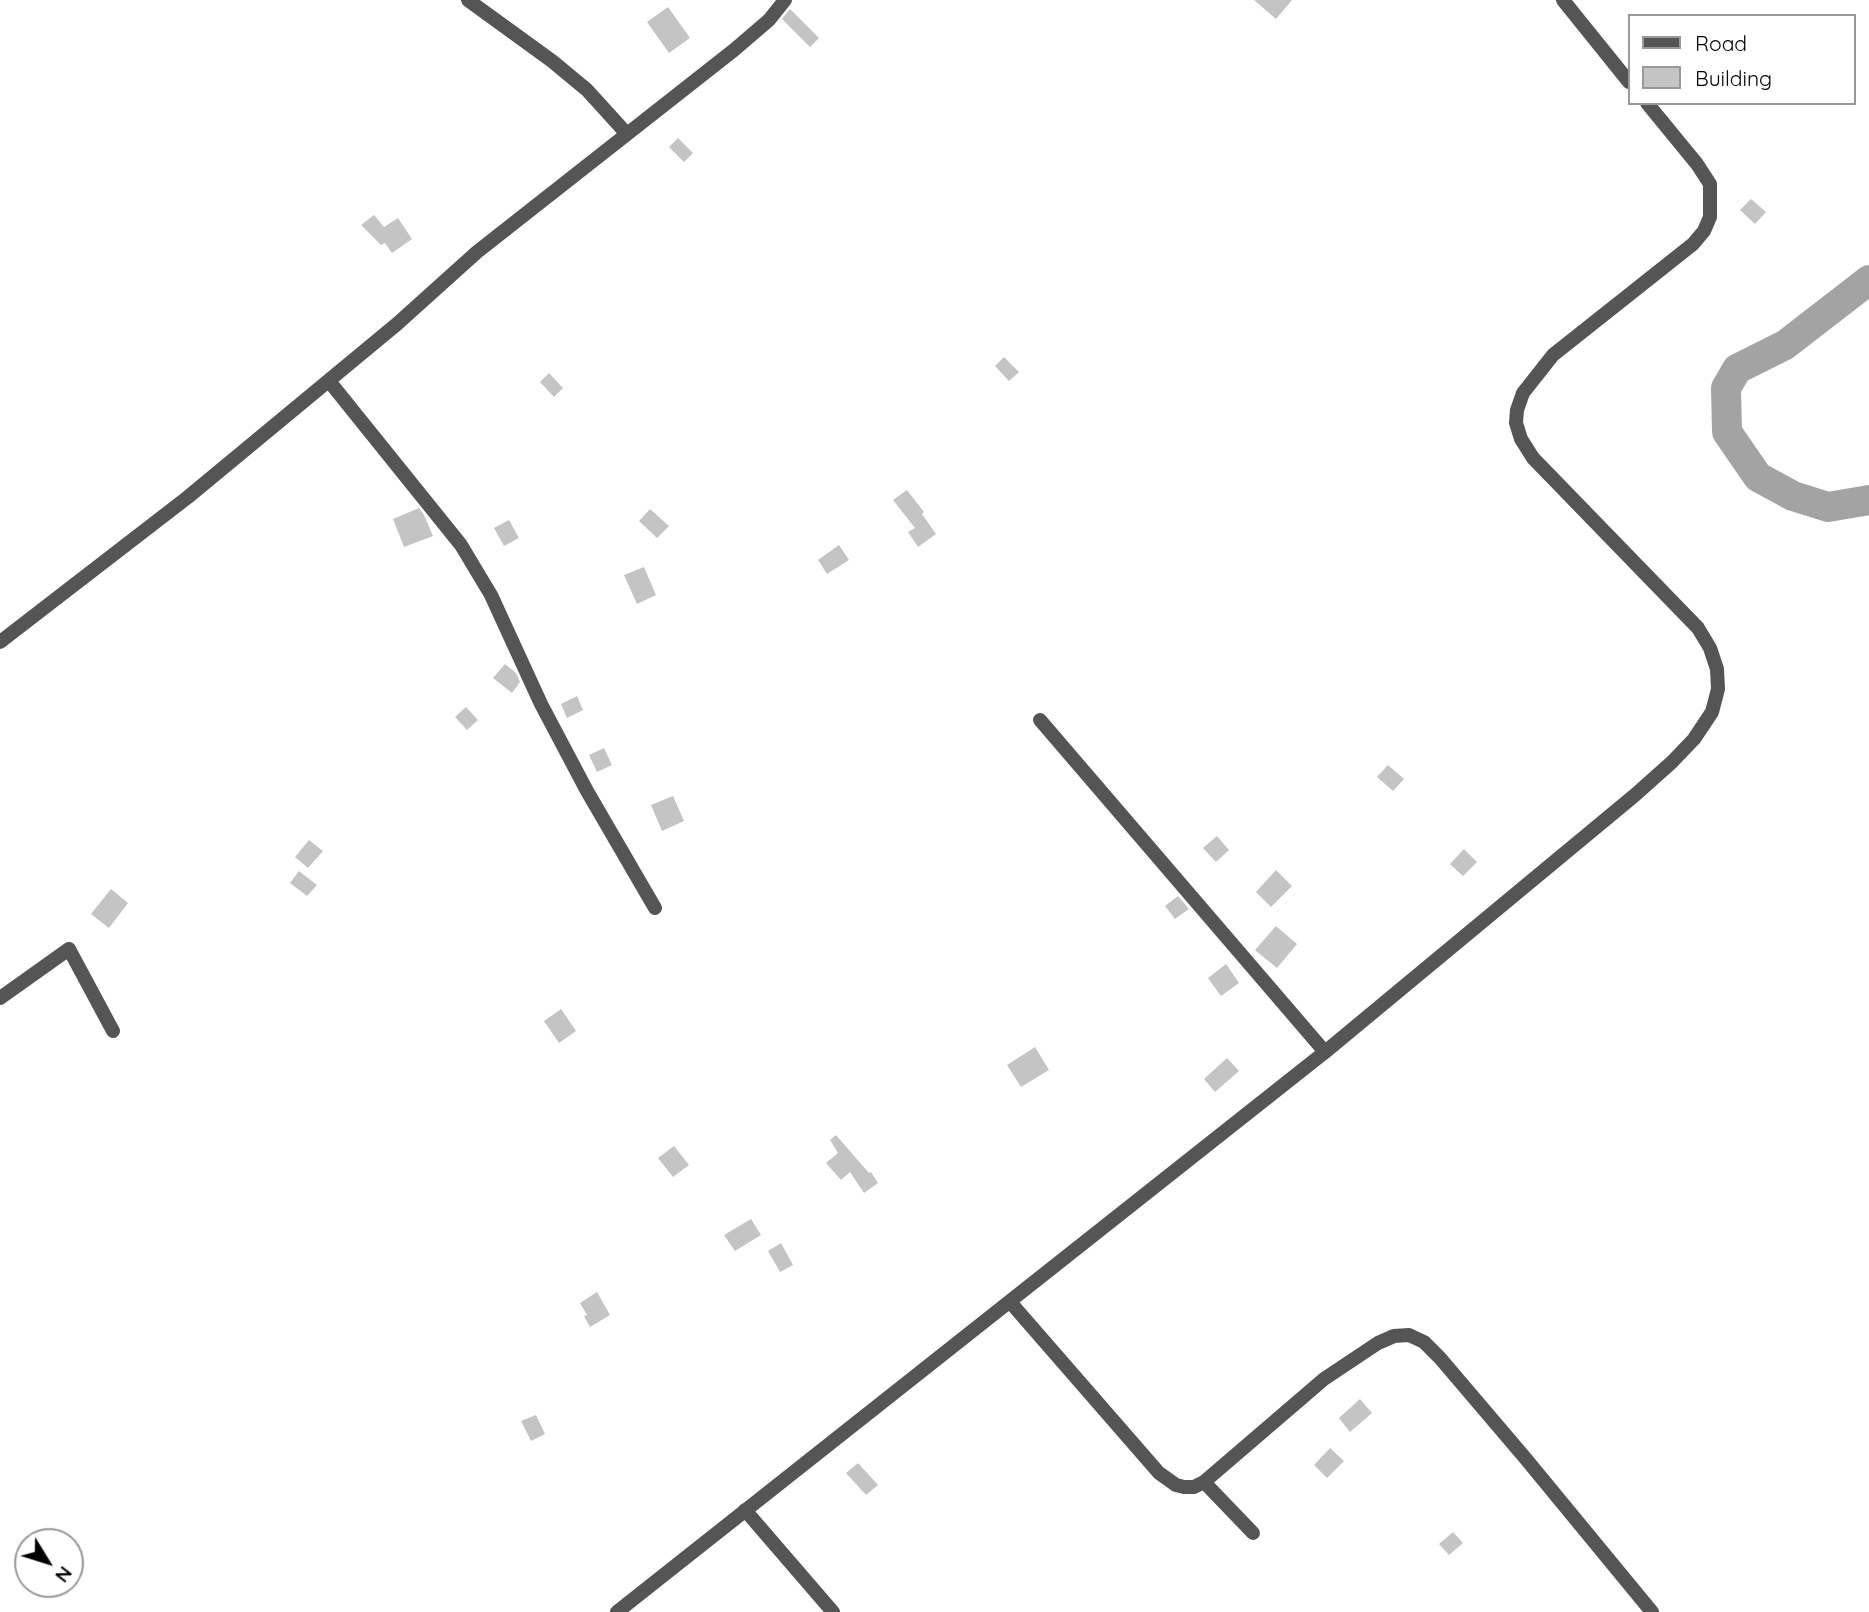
<!DOCTYPE html>
<html>
<head>
<meta charset="utf-8">
<style>
	body { margin:0 }
	#map { position:relative; width:1869px; height:1612px; overflow:hidden; background:#fff; font-family:Quicksand,sans-serif }
	canvas { display:block }
	.legend { position:absolute; left:1628px; top:14px; width:228px; height:91px; box-sizing:border-box; background:#fff; border:2px solid #999; margin:0; padding:9px 12px; list-style:none; font-size:21px; color:#000 }
	.legend li { display:flex; align-items:center; gap:14px; height:35px }
	.legend b { width:35px; border:2px solid #999 }
	.north { position:absolute; left:14px; top:1528px; width:70px; height:70px; box-sizing:border-box; background:#fff; border:2px solid #999; border-radius:50%; rotate:128deg; font-size:19px; font-weight:700; line-height:28px; text-align:center; color:#000 }
	.north::after { content:''; display:block; margin:auto; width:24px; height:32px; background:#000; clip-path:polygon(50% 0,100% 100%,50% 72%,0 100%) }
</style>
</head>
<body>
<div id="map">
<canvas width="1869" height="1612"></canvas>
<ul class="legend">
<li><b style="height:9px;background:#555"></b>Road</li>
<li><b style="height:19px;background:#c4c4c4"></b>Building</li>
</ul>
<div class="north">N</div>
</div>
<script>
const ctx = document.querySelector('canvas').getContext('2d');
ctx.lineJoin = 'round';
const shape = rows => new Path2D(rows.map(r => 'M' + r).join(''));
function stroke(path, color, width, dash) { ctx.strokeStyle = color; ctx.lineWidth = width; ctx.lineCap = dash ? 'butt' : 'round'; ctx.setLineDash(dash || []); ctx.stroke(path); }
function fillPath(path, color) { ctx.fillStyle = color; ctx.fill(path, 'evenodd'); }
const river = shape([
	[1869,280,1785,345,1737,369,1726,388,1727,432,1758,477,1793,496,1828,507,1869,500]
]);
const building = shape([
	[1254,0,1292,0,1276,19],
	[668,7,690,38,669,53,647,22],
	[790,9,819,38,810,47,782,19],
	[678,138,693,153,684,162,669,147],
	[1751,199,1766,212,1755,224,1740,210],
	[374,215,384,227,398,218,412,239,392,253,385,243,381,245,361,225],
	[1004,357,1019,372,1009,381,995,366],
	[549,373,563,388,554,397,540,382],
	[907,490,924,512,922,514,936,534,918,547,908,532,915,528,893,500],
	[419,508,424,515,433,536,404,547,393,519],
	[650,509,669,526,657,538,639,521],
	[509,520,519,538,504,546,494,528],
	[839,545,849,560,827,574,818,560],
	[644,567,656,595,637,604,624,575],
	[505,664,516,673,520,682,512,693,493,678],
	[577,696,583,710,567,718,561,704],
	[466,707,478,720,467,730,455,717],
	[604,748,612,765,597,772,589,755],
	[1388,765,1404,779,1393,791,1377,777],
	[673,796,684,821,662,831,651,805],
	[1217,836,1229,850,1216,862,1203,848],
	[309,840,323,851,308,868,295,857],
	[1464,849,1477,862,1463,876,1450,864],
	[1276,870,1292,886,1271,907,1256,892],
	[299,871,317,885,307,896,290,883],
	[111,889,128,903,109,928,91,914],
	[1178,896,1189,909,1175,919,1165,906],
	[1276,926,1297,944,1277,968,1255,950],
	[1226,964,1239,983,1221,996,1208,978],
	[561,1009,576,1031,559,1043,544,1021],
	[1035,1047,1049,1070,1021,1087,1007,1065],
	[1227,1058,1239,1071,1215,1092,1204,1079],
	[836,1135,869,1173,871,1172,878,1183,864,1193,850,1172,841,1180,826,1163,838,1153,830,1140],
	[674,1146,689,1165,673,1177,658,1158],
	[751,1219,761,1235,735,1251,724,1235],
	[781,1243,793,1265,780,1272,768,1251],
	[597,1292,610,1315,590,1327,584,1316,587,1315,580,1303],
	[1360,1399,1372,1413,1350,1432,1339,1418],
	[536,1415,545,1434,531,1441,521,1421],
	[1330,1448,1344,1461,1327,1478,1314,1465],
	[858,1463,878,1485,866,1495,846,1473],
	[1453,1532,1463,1543,1449,1555,1439,1544]
]);
const street = shape([
	[468,0,552,61,587,90,627,134],
	[1563,0,1629,82],
	[329,381,461,545,491,595,541,704,587,791,655,908],
	[0,642,188,497,397,324,477,252,734,50,769,20,785,0],
	[1040,720,1325,1052],
	[0,998,69,949,113,1031],
	[1011,1303,1159,1473,1176,1485,1184,1487,1194,1487,1204,1482,1324,1379,1378,1343,1394,1336,1409,1335,1424,1342,1440,1358,1526,1459,1652,1612],
	[1204,1482,1253,1533],
	[745,1510,833,1612],
	[617,1612,1325,1052,1635,795,1672,762,1694,739,1712,712,1718,689,1717,669,1710,648,1698,628,1533,458,1521,439,1516,423,1517,410,1523,393,1553,355,1693,244,1704,231,1710,217,1710,184,1697,164,1647,103]
]);
stroke(river, '#a3a3a3', 30);
fillPath(building, '#c4c4c4');
stroke(street, '#555', 14);
</script>
</body>
</html>
